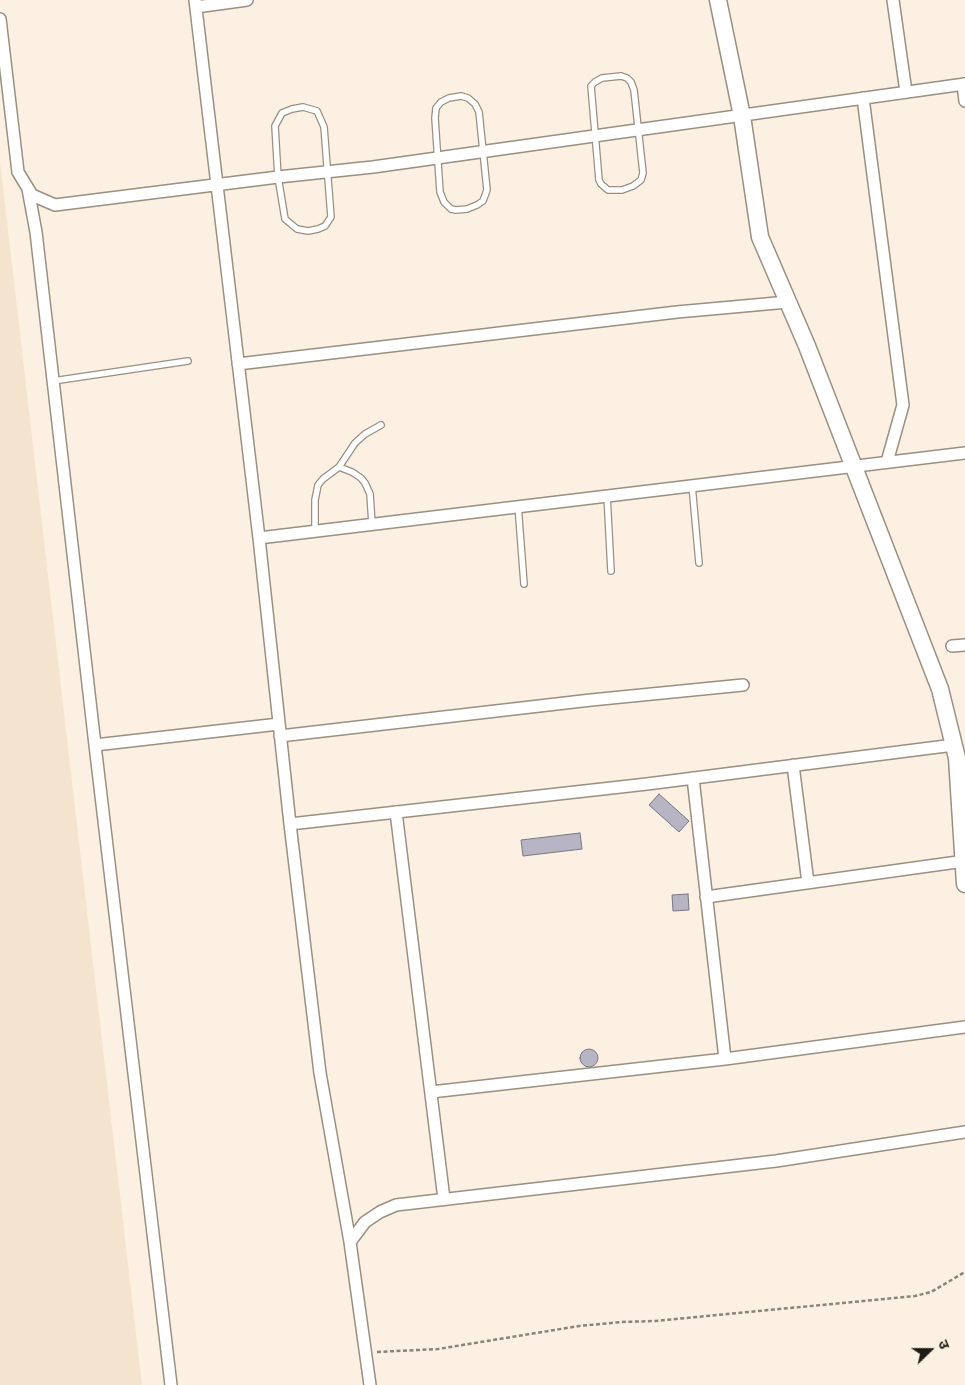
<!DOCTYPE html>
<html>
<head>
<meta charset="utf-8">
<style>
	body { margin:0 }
	#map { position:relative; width:965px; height:1385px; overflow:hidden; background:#fbf0e1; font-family:Lora,"Noto Sans Devanagari",serif }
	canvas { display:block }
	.north { position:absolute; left:905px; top:1325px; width:50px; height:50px; -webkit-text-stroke:4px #fbf0e1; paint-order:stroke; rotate:68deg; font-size:14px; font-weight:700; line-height:20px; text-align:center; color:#1e1a15 }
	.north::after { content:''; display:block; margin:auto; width:18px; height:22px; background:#1e1a15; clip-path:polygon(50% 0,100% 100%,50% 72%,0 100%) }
</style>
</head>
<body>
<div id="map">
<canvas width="965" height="1385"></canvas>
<div class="north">उ</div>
</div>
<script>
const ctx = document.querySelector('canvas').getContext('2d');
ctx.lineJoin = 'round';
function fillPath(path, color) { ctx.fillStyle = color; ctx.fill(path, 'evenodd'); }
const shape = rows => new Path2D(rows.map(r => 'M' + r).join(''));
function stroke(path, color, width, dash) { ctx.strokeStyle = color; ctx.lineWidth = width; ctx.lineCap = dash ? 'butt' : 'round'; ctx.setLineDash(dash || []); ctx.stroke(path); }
const built = shape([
	[0,161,142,1385,0,1385]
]);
const building = shape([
	[659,794,689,821,679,832,649,805,659,794],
	[580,833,582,849,523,856,521,840,580,833],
	[688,894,689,910,673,911,672,895,688,894],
	'580 1058a9 9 0 1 1 18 0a9 9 0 1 1-18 0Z'
]);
const path = shape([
	[377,1352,438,1349,579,1326,621,1322,655,1321,915,1296,931,1292,965,1272]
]);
const service = shape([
	[621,76,627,78,631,82,634,90,643,173,641,180,633,186,622,190,608,190,601,184,599,180,591,86,595,82,602,78,621,76],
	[461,96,468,98,475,104,479,112,487,190,483,201,477,205,467,209,456,210,451,209,444,202,440,192,435,118,436,108,441,102,449,98,461,96],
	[303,107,317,111,324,127,331,217,325,226,318,229,308,231,297,229,285,219,278,177,275,126,282,113,292,109,303,107],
	[53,381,188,361],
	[339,467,352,472,361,478,365,483,370,494,372,524],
	[692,485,699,563],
	[607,495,611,571],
	[518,505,524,584],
	[315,531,315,500,318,485,323,479,339,467,355,443,365,434,381,425]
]);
const minor = shape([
	[195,0,259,538,290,824,320,1073,350,1242,370,1385],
	[893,0,906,92],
	[196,7,247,0],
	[0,19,18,172,32,195,55,205,278,177,373,167,965,84],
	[963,84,965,101],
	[863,98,903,405,887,462],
	[28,189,36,232,95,745,171,1385],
	[238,364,677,312,788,302],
	[259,538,965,453],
	[952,646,965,645],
	[280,736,591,700,743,685],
	[95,745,279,724],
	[793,765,808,883],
	[396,812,444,1199],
	[290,824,647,784,954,745],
	[706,897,965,861],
	[725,1059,965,1027],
	[431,1092,725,1059,693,778],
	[350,1242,365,1222,380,1212,396,1205,776,1161,965,1132]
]);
const secondary = shape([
	[718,0,742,116,760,237,807,346,940,689,957,758,965,884]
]);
fillPath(built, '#f4e4cf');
fillPath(building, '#b7b4c4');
stroke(building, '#787685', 1);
stroke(service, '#998f82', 8);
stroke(minor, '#998f82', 14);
stroke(secondary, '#998f82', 19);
stroke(path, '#8b837a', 2.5, [4, 2.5]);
stroke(service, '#fff', 5.5);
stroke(minor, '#fff', 11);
stroke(secondary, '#fff', 16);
</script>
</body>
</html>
